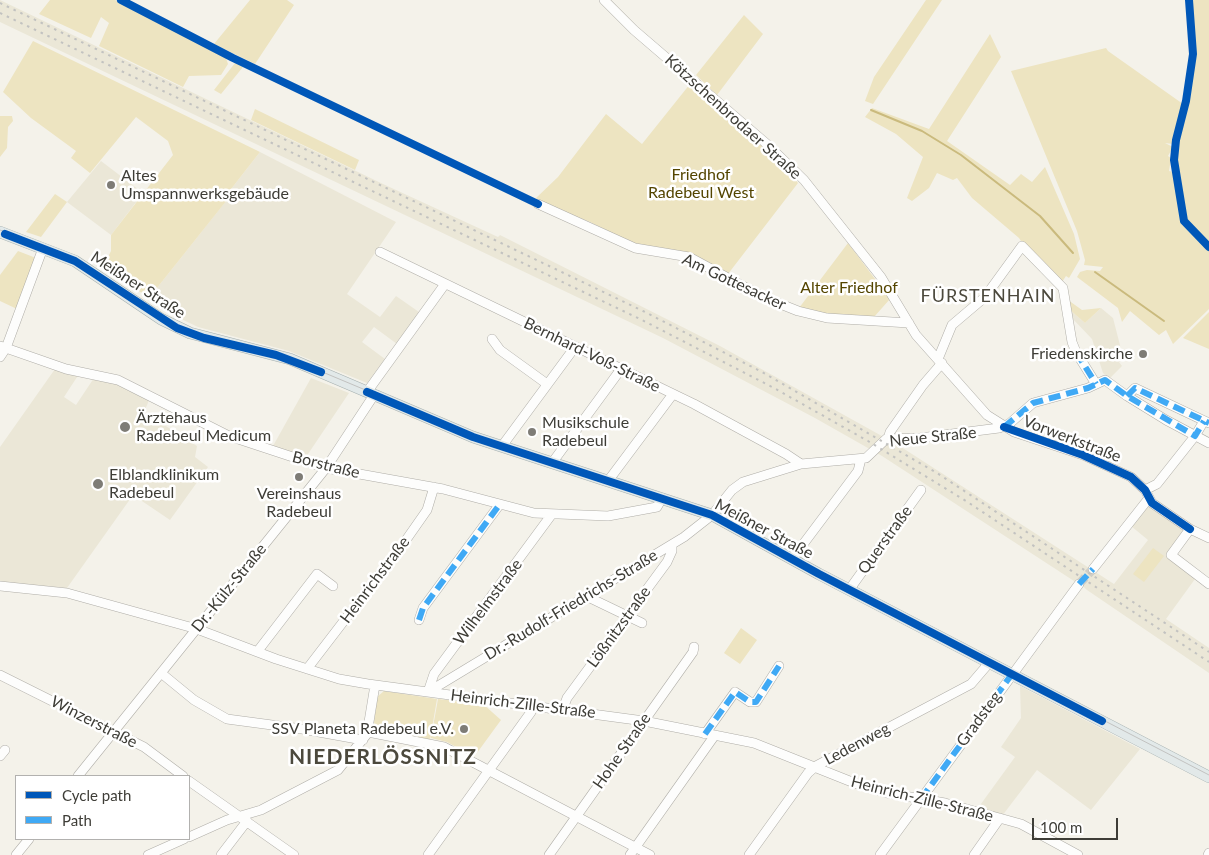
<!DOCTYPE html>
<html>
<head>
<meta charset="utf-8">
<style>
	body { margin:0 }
	#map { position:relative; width:1209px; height:855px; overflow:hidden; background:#f4f2ea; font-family:Lato,sans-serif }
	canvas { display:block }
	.legend { position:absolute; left:15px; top:775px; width:175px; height:65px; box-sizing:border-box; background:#fff; border:1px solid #b2b1af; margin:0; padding:6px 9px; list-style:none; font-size:15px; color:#3e3d37 }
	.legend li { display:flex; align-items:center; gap:10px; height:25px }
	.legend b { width:25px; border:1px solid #b2b1af }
	.scale { position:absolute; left:1032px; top:818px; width:86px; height:22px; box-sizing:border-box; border:2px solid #3e3d37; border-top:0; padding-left:6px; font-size:15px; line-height:18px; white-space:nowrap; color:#3e3d37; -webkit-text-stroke:4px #fff; paint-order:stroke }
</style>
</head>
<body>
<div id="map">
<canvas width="1209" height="855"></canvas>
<ul class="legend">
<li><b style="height:6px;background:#0057b8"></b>Cycle path</li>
<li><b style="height:6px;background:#3fa9f5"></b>Path</li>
</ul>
<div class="scale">100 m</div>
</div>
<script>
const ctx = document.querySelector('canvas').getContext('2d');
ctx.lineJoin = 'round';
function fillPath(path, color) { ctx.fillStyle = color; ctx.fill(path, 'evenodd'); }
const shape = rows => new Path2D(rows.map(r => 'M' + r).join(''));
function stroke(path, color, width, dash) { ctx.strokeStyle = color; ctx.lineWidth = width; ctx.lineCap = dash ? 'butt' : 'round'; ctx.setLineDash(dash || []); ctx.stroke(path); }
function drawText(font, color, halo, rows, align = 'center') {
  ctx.font = font + ' Lato,sans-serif'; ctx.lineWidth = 5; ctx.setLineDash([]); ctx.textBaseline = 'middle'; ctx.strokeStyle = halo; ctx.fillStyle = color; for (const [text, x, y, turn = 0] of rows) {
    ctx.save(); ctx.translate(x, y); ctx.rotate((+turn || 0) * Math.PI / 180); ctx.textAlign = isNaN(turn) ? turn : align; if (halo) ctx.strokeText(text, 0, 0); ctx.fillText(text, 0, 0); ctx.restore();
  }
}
const built = shape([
	[0,0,383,184,498,237,500,235,720,346,898,445,1114,584,1148,540,1131,526,1149,506,1184,530,1168,553,1195,579,1166,619,1209,648,1209,673,1087,590,1077,581,1074,581,882,456,815,418,663,338,0,22],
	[260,152,396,222,347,294,380,317,396,296,419,312,397,344,374,327,362,342,385,359,367,383,289,351,198,327,177,317,149,298,230,196,228,193],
	[101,161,143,193,111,235,67,202],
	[1101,308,1113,318,1121,349,1119,350,1124,358,1119,362,1122,366,1109,379,1103,373,1092,339,1071,317,1070,310,1085,323],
	[55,369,79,374,64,397,76,405,94,378,118,384,150,398,144,412,197,446,195,457,208,467,170,520,133,495,67,588,0,582,0,447],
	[311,378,349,393,306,457,273,446],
	[1020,686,1140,749,1091,810,1037,770,1002,816,978,808,1015,757,1001,747,1021,718]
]);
const green = shape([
	[50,0,115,0,226,58,228,64,221,75,189,76,183,87,99,46,109,23,101,17,91,38,39,14],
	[250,0,287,0,294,5,255,64,214,44],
	[926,0,942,0,873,104,865,101,874,77],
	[1186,0,1209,0,1209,245,1188,225,1182,203,1175,156,1187,102,1183,105,1173,144,1165,143,1173,147,1168,156,1171,158,1169,171,1173,172,1182,222,1209,249,1209,309,1173,344,1166,330,1159,335,1130,311,1122,322,1118,308,1077,277,1080,272,1087,270,1100,271,1103,267,1084,265,1085,260,1077,231,1011,71,1106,48,1108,51,1183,104,1191,54],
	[744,15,763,34,717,95,696,75],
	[990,34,1001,57,947,141,1010,185,1021,174,1032,182,1045,167,1074,234,1080,259,1069,278,1066,276,1062,282,1023,244,1019,238,972,198,957,178,953,180,937,173,929,188,912,201,907,198,923,157,896,134,865,117,872,108,929,129],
	[33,41,260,152,228,193,231,195,149,298,107,269,106,261,111,251,111,235,173,155,168,141,136,117,90,173,71,158,76,151,31,118,3,92],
	[235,63,243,67,221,94,214,90],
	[690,84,774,156,774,160,779,160,798,183,728,274,686,252,642,248,590,222,538,202,536,198,558,177,606,114,642,144],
	[255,109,359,160,355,170,251,120],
	[0,116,12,116,13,121,8,127,7,148,0,157],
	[55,194,67,202,41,237,26,232],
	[848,243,890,299,874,317,829,315,799,308],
	[18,251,36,258,17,309,0,301,0,275],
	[1068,300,1082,310,1101,308,1085,323,1070,310],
	[1209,312,1209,349,1183,338],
	[1153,548,1164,556,1144,582,1133,574],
	[741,628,757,640,740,664,724,653],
	[384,691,437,699,430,740,373,731,377,697],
	[438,699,483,704,501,720,474,757,447,742,431,738]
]);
const stream = shape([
	[871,110,922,131,961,155,1040,216,1073,253],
	[1095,272,1164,321]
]);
const minorTunnel = shape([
	[1079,584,1093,569]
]);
const minor = shape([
	[604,0,634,30,768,145,804,180,881,277,916,335,987,415,1014,432,1083,455,1131,477,1145,490,1152,503,1190,529,1209,538],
	[538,204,635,248,689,257,763,297,798,311,827,318,909,323],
	[380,252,694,404,786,454,801,464],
	[492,339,500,350,547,384],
	[0,346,66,369,118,380,229,436,326,468,443,489,534,513,608,516,657,507,662,498],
	[0,357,6,348,43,248],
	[938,359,952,325,985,297,1022,246,1063,288,1072,342,1076,352,1096,384],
	[367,392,445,284],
	[1127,396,1135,388,1209,423],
	[888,439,890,432,923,385,942,363],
	[502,446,575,347],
	[552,463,621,369],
	[608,481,673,394],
	[1145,490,1157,484,1195,436,1204,421],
	[1190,529,1171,555,1209,584],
	[792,559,858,471,861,459],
	[1093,569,1149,498],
	[0,586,67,593,197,629,276,659,339,679,368,684,644,721,754,743,857,784,887,793,945,803,1021,824,1078,855],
	[849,590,921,490],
	[586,596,642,623],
	[419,620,423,608,500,504],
	[257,652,317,574,333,586],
	[307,669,406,540,427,510,434,487],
	[161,673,194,700,227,719,302,729,363,740],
	[0,675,144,747,183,776],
	[428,692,684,537,712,515,732,490,743,482,801,464,866,458,886,439,920,438,999,428,1009,424,1033,403,1088,388,1105,380,1127,396,1166,420,1209,443],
	[428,692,434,674,552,514],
	[563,709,567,698,667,562,672,551,672,545],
	[368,732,444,747,650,855],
	[705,734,735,692,750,702,756,702,779,666],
	[0,756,5,750],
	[78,776,326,468,374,395],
	[189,781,294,855],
	[189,837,227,820,261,810,338,770,367,734,375,685],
	[16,855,29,839],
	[148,855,184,839],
	[221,855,247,821],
	[428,855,531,712,534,705],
	[549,855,693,652,694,647],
	[630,855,715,735],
	[749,855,808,773,816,766,971,684,989,663],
	[880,855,1079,584],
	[974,855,1000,818],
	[1208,855,1209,853]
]);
const major = shape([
	[0,232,75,261,161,319,190,333,290,359,473,437,712,515,819,574,1209,777]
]);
const tram = shape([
	[0,230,78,262,168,321,191,332,289,358,473,435,721,517,822,574,1209,775]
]);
const rail = shape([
	[0,3,643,311,762,372,937,473,1209,652],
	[0,13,642,320,774,388,868,441,966,501,1209,662]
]);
const quiet = shape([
	[1076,352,1096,384],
	[1127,396,1135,388,1209,423],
	[1004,427,1033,403,1088,388,1105,380,1127,396,1195,436,1204,421],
	[1079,584,1093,569],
	[419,620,423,608,500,504],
	[705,734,735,692,750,702,756,702,779,666],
	[921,799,1012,674]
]);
const cycleway = shape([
	[121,0,233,58,538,204],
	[1189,0,1193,54,1186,101,1176,140,1174,160,1184,221,1209,247],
	[5,234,75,261,177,328,204,338,276,355,321,372],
	[367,392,473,437,712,515,819,574,1102,721],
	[1004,427,1083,455,1131,477,1145,490,1152,503,1190,529]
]);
const markers = [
	[111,185,5,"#7e7c76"],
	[1143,354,5,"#7e7c76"],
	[125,427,6,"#7e7c76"],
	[532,432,5,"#7e7c76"],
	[299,477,5,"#7e7c76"],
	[98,484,6,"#7e7c76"],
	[464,729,5,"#7e7c76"]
];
const streetNames = [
	["Kötzschenbrodaer Straße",733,117,42],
	["Am Gottesacker",734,282,25],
	["Meißner Straße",138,285,33],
	["Bernhard-Voß-Straße",592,355,26],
	["Neue Straße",933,437,-6],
	["Vorwerkstraße",1072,439,21],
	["Borstraße",326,465,14],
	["Meißner Straße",764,529,28],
	["Querstraße",885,540,-54],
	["Heinrichstraße",375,580,-53],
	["Dr.-Külz-Straße",229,588,-51],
	["Wilhelmstraße",488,602,-53],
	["Dr.-Rudolf-Friedrichs-Straße",571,605,-31],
	["Lößnitzstraße",619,627,-54],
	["Heinrich-Zille-Straße",523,704,7],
	["Gradsteg",979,719,-54],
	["Winzerstraße",94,722,27],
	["Ledenweg",857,744,-28],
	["Hohe Straße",622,751,-55],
	["Heinrich-Zille-Straße",922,799,14]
];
const parkNames = [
	["Friedhof",701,175],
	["Radebeul West",701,193],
	["Alter Friedhof",849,288]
];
const poiNames = [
	["Altes",121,176],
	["Umspannwerksgebäude",121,194],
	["Friedenskirche",1133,354,"right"],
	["Ärztehaus",136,418],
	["Radebeul Medicum",136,436],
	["Musikschule",542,423],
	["Radebeul",542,441],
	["Elblandklinikum",109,475],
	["Radebeul",109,493],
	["Vereinshaus",299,494,"center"],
	["Radebeul",299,512,"center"],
	["SSV Planeta Radebeul e.V.",454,729,"right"]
];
const neighbourhoodNames = [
	["FÜRSTENHAIN",988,296]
];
const districtNames = [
	["NIEDERLÖSSNITZ",383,757]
];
fillPath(built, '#ebe7d7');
fillPath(green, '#ede4c1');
stroke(stream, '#caba7d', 2);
stroke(minorTunnel, '#d0cec6', 9, [9, 4.5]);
stroke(minor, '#afada7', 10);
stroke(major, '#a4afaf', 12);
stroke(minor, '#fdfdfc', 9);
stroke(major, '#e2e9e9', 11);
stroke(tram, '#c2c2c0', 1);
stroke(rail, '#c2c2c0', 2, [2.5, 5]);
stroke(quiet, '#3fa9f5', 6, [12, 6]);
stroke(cycleway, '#0057b8', 8);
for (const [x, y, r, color] of markers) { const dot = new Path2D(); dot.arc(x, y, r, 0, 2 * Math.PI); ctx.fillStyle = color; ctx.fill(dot); stroke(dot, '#fff', 2); }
drawText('16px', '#3e3d37', '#fff', streetNames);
drawText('16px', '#544500', '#fff', parkNames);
drawText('16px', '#3e3d37', '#fff', poiNames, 'left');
ctx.letterSpacing = '1px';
drawText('18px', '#4c493d', '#fff', neighbourhoodNames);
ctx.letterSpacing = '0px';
ctx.letterSpacing = '1px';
drawText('bold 21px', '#4c493d', '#fff', districtNames);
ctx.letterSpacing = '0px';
</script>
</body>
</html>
